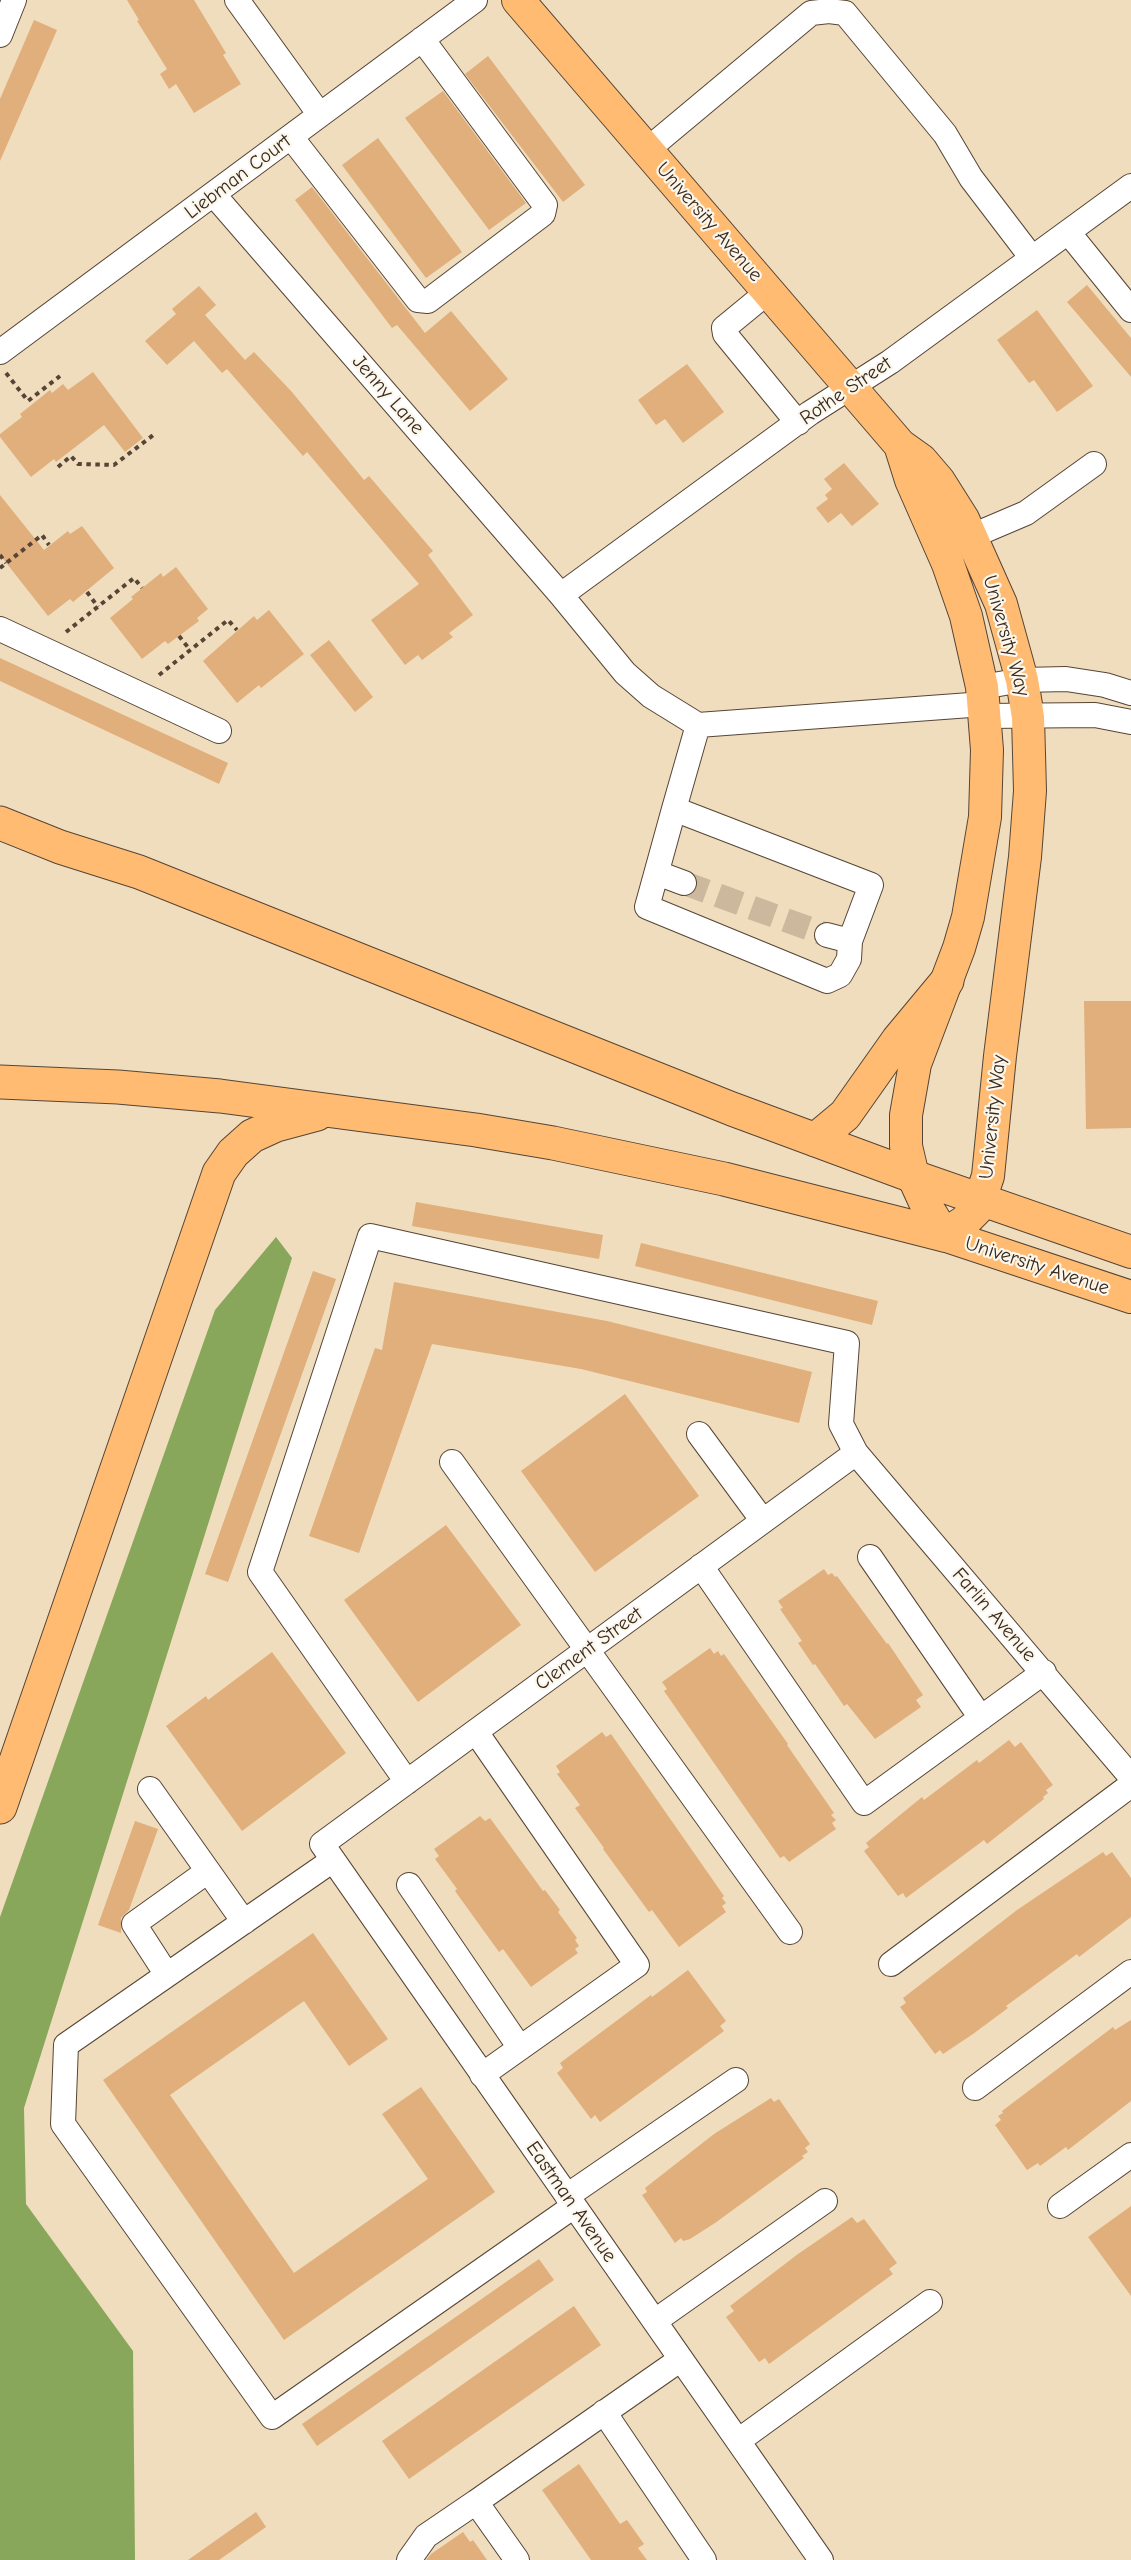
<!DOCTYPE html>
<html>
<head>
<meta charset="utf-8">
<style>
	body { margin:0 }
	canvas { display:block; background:#f0ddbd }
</style>
</head>
<body>
<canvas width="1131" height="2560"></canvas>
<script>
const ctx = document.querySelector('canvas').getContext('2d');
ctx.lineJoin = 'round';
function fillPath(path, color) { ctx.fillStyle = color; ctx.fill(path, 'evenodd'); }
const shape = rows => new Path2D(rows.map(r => 'M' + r).join(''));
function stroke(path, color, width, dash) { ctx.strokeStyle = color; ctx.lineWidth = width; ctx.lineCap = dash ? 'butt' : 'round'; ctx.setLineDash(dash || []); ctx.stroke(path); }
function drawText(font, color, halo, rows, align = 'center') {
  ctx.font = font + ' "Comic Neue",sans-serif'; ctx.lineWidth = 4.5; ctx.setLineDash([]); ctx.textBaseline = 'middle'; ctx.strokeStyle = halo; ctx.fillStyle = color; for (const [text, x, y, turn = 0] of rows) {
    ctx.save(); ctx.translate(x, y); ctx.rotate((+turn || 0) * Math.PI / 180); ctx.textAlign = isNaN(turn) ? turn : align; if (halo) ctx.strokeText(text, 0, 0); ctx.fillText(text, 0, 0); ctx.restore();
  }
}
const forest = shape([
	[276,1237,292,1258,24,2108,26,2204,133,2351,135,2560,0,2560,0,1917,215,1310]
]);
const building = shape([
	[127,0,194,0,226,53,223,55,241,84,194,113,176,84,169,89,160,74,167,69,137,21,139,20],
	[34,20,57,30,0,161,0,99],
	[488,56,585,185,563,202,465,74],
	[443,91,526,203,489,230,405,118],
	[378,138,462,252,426,278,342,165],
	[312,187,425,333,451,311,508,379,470,411,397,325,392,328,295,200],
	[1087,285,1131,338,1131,377,1067,302],
	[199,286,216,305,205,315,245,360,254,352,292,392,364,480,369,476,433,551,428,555,473,615,449,633,453,637,422,660,418,655,405,665,371,620,419,584,307,452,303,456,227,369,222,373,194,341,167,365,145,341,176,314,172,309],
	[1037,310,1093,386,1057,412,1034,380,1029,383,997,340],
	[687,364,724,412,683,443,665,419,656,425,638,400],
	[93,372,143,438,125,452,104,425,56,462,54,459,31,477,0,437,0,434,22,417,20,414,50,390,52,393,63,384,68,390],
	[844,463,879,504,852,526,841,513,828,523,816,508,828,499,825,495,832,489,824,479],
	[0,495,44,550,68,531,70,534,82,526,114,568,73,602,70,599,48,616,0,555],
	[176,567,208,609,197,618,199,621,168,644,165,641,142,659,110,618,133,599,131,597,161,573,163,577],
	[269,610,304,654,261,688,259,685,237,703,203,661,254,616,257,620],
	[329,640,373,697,355,712,310,655],
	[0,658,228,763,219,784,0,681],
	[1084,1001,1131,1001,1131,1128,1086,1129],
	[416,1202,603,1235,599,1259,412,1226],
	[641,1243,878,1301,872,1325,635,1266],
	[313,1271,336,1279,228,1582,205,1574],
	[394,1282,607,1321,812,1372,799,1423,581,1369,432,1344,359,1553,309,1536,375,1348,382,1350],
	[625,1394,699,1496,595,1572,521,1471],
	[446,1525,521,1625,418,1702,344,1600],
	[824,1569,828,1575,832,1573,835,1577,837,1576,887,1644,888,1643,923,1695,916,1700,921,1707,875,1739,847,1704,844,1706,815,1664,813,1665,798,1643,802,1641,780,1609,783,1608,778,1601],
	[710,1648,714,1654,718,1651,721,1656,724,1654,788,1744,787,1745,834,1813,831,1815,836,1820,832,1823,836,1829,789,1862,784,1856,780,1858,664,1691,667,1689,662,1682],
	[272,1652,346,1753,242,1831,166,1726,206,1696,208,1700],
	[602,1732,606,1737,611,1734,724,1896,722,1898,726,1903,722,1906,726,1912,679,1947,652,1910,649,1912,603,1849,604,1848,575,1808,580,1805,557,1774,560,1772,556,1766],
	[1009,1740,1015,1747,1021,1742,1053,1785,1046,1790,1048,1793,1043,1797,1044,1799,987,1844,984,1840,906,1898,903,1893,898,1896,864,1851,869,1847,866,1843,922,1797,924,1800,977,1760,979,1763],
	[480,1816,485,1821,490,1818,543,1891,545,1890,560,1910,558,1912,577,1938,575,1940,579,1946,575,1949,578,1953,531,1987,503,1949,499,1952,455,1891,457,1889,435,1859,439,1856,434,1849],
	[135,1821,158,1829,129,1910,121,1918,121,1933,98,1925],
	[1103,1852,1106,1856,1112,1852,1131,1878,1131,1917,1079,1957,1077,1954,1006,2006,1008,2008,973,2034,943,2054,940,2050,935,2054,900,2007,906,2003,903,1998,1017,1910],
	[313,1933,388,2039,349,2066,304,2001,170,2095,294,2273,428,2179,382,2114,421,2087,495,2192,284,2340,103,2080],
	[688,1970,726,2021,720,2026,724,2031,600,2122,595,2115,591,2119,557,2073,563,2068,560,2063,651,1995,652,1997],
	[1131,2020,1131,2101,1068,2150,1066,2147,1040,2166,1038,2163,1027,2170,995,2125,1001,2120,998,2116,1003,2113,1002,2111,1113,2027,1115,2030],
	[771,2098,774,2102,779,2099,810,2144,805,2148,808,2152,802,2156,804,2158,715,2223,690,2239,683,2241,681,2238,675,2243,642,2195,647,2192,645,2188,714,2134],
	[1131,2206,1131,2296,1088,2237],
	[852,2217,857,2223,864,2219,897,2263,889,2269,893,2274,769,2364,765,2358,759,2362,726,2317,734,2311,730,2306,798,2254],
	[539,2259,554,2280,317,2446,302,2424],
	[574,2306,601,2345,409,2479,382,2441],
	[579,2464,620,2524,627,2520,644,2544,638,2548,647,2560,591,2560,542,2490],
	[256,2512,266,2527,219,2560,188,2560],
	[463,2532,470,2542,473,2540,487,2560,426,2560,431,2554]
]);
const minorTunnel = shape([
	[684,883,827,935]
]);
const path = shape([
	[6,373,28,401,60,376],
	[58,467,71,456,78,464,114,465,156,433],
	[0,555,6,563],
	[0,568,42,535,49,545],
	[87,592,98,607],
	[66,632,134,578,142,588],
	[179,636,190,650],
	[159,675,228,620,237,630]
]);
const minor = shape([
	[237,0,320,115],
	[0,35,14,0],
	[291,137,418,300,428,301,543,214,545,205,422,39],
	[647,150,811,13,829,11,845,13,945,134,971,178,1032,258],
	[214,195,561,595,625,673,651,696,698,725,984,704],
	[1068,232,1131,310],
	[769,291,724,328,725,334,798,423],
	[0,352,475,0],
	[972,536,1026,513,1094,464],
	[561,595,810,413,890,362,1131,186],
	[0,629,219,731],
	[982,687,1022,680,1066,679,1105,685,1131,693],
	[985,716,1095,715,1131,722],
	[674,809,871,885,850,941,849,959,840,975,827,981,647,907,674,809,698,725],
	[657,873,684,883],
	[827,935,850,941],
	[699,1434,763,1521],
	[452,1462,790,1932],
	[870,1557,981,1718],
	[701,1566,864,1803,1044,1672],
	[476,1732,637,1965,482,2075],
	[407,1782,260,1572,370,1236,847,1343,841,1424,856,1453,1131,1777],
	[150,1789,208,1871],
	[333,1860,66,2045,63,2124,272,2417,574,2206],
	[409,1885,520,2048],
	[891,1964,1131,1785],
	[167,1975,134,1924,208,1871,244,1922],
	[975,2088,1131,1972],
	[567,2196,736,2080],
	[1060,2206,1131,2155],
	[655,2321,825,2201],
	[604,2412,704,2560],
	[738,2441,930,2302],
	[409,2560,426,2536,476,2502],
	[517,2560,476,2502,681,2359],
	[821,2560,322,1844,856,1453]
]);
const major = shape([
	[518,0,900,445,921,460,939,481,963,519,1001,604,1022,680,1028,717,1030,791,1025,857,1000,1056,988,1176,977,1209,964,1222,944,1235],
	[900,445,911,480,948,564,966,616,982,687,987,750,985,817,968,917,959,948,915,1064,906,1115,906,1146,913,1176,928,1209,944,1235],
	[913,1176,1131,1252],
	[944,1235,1131,1297]
]);
const highway = shape([
	[0,823,60,847,139,872,732,1109,913,1176],
	[0,1082,118,1087,220,1096,476,1130,553,1143,724,1179,944,1235],
	[815,1140,845,1115,898,1040,947,981],
	[0,1807,219,1173,233,1153,252,1136,276,1125,317,1114]
]);
const streetNames = [
	["Liebman Court",238,177,-37],
	["University Avenue",709,222,49],
	["Rothe Street",846,391,-34],
	["Jenny Lane",388,395,49],
	["University Way",1006,636,74],
	["University Way",993,1117,-84],
	["University Avenue",1037,1266,18],
	["Farlin Avenue",994,1615,49],
	["Clement Street",589,1649,-36],
	["Eastman Avenue",571,2202,55]
];
fillPath(forest, '#89a75a');
fillPath(building, '#e0af7c');
stroke(minorTunnel, '#ccb99d', 24, [24, 12]);
stroke(minor, '#564536', 26);
stroke(major, '#564536', 34);
stroke(highway, '#564536', 35);
stroke(path, '#564536', 4, [4.5, 4.5]);
stroke(minor, '#fff', 24);
stroke(major, '#ffbb71', 32);
stroke(highway, '#ffbb71', 33);
drawText('20px', '#3b2a1e', '#fbf7ec', streetNames);
</script>
</body>
</html>
